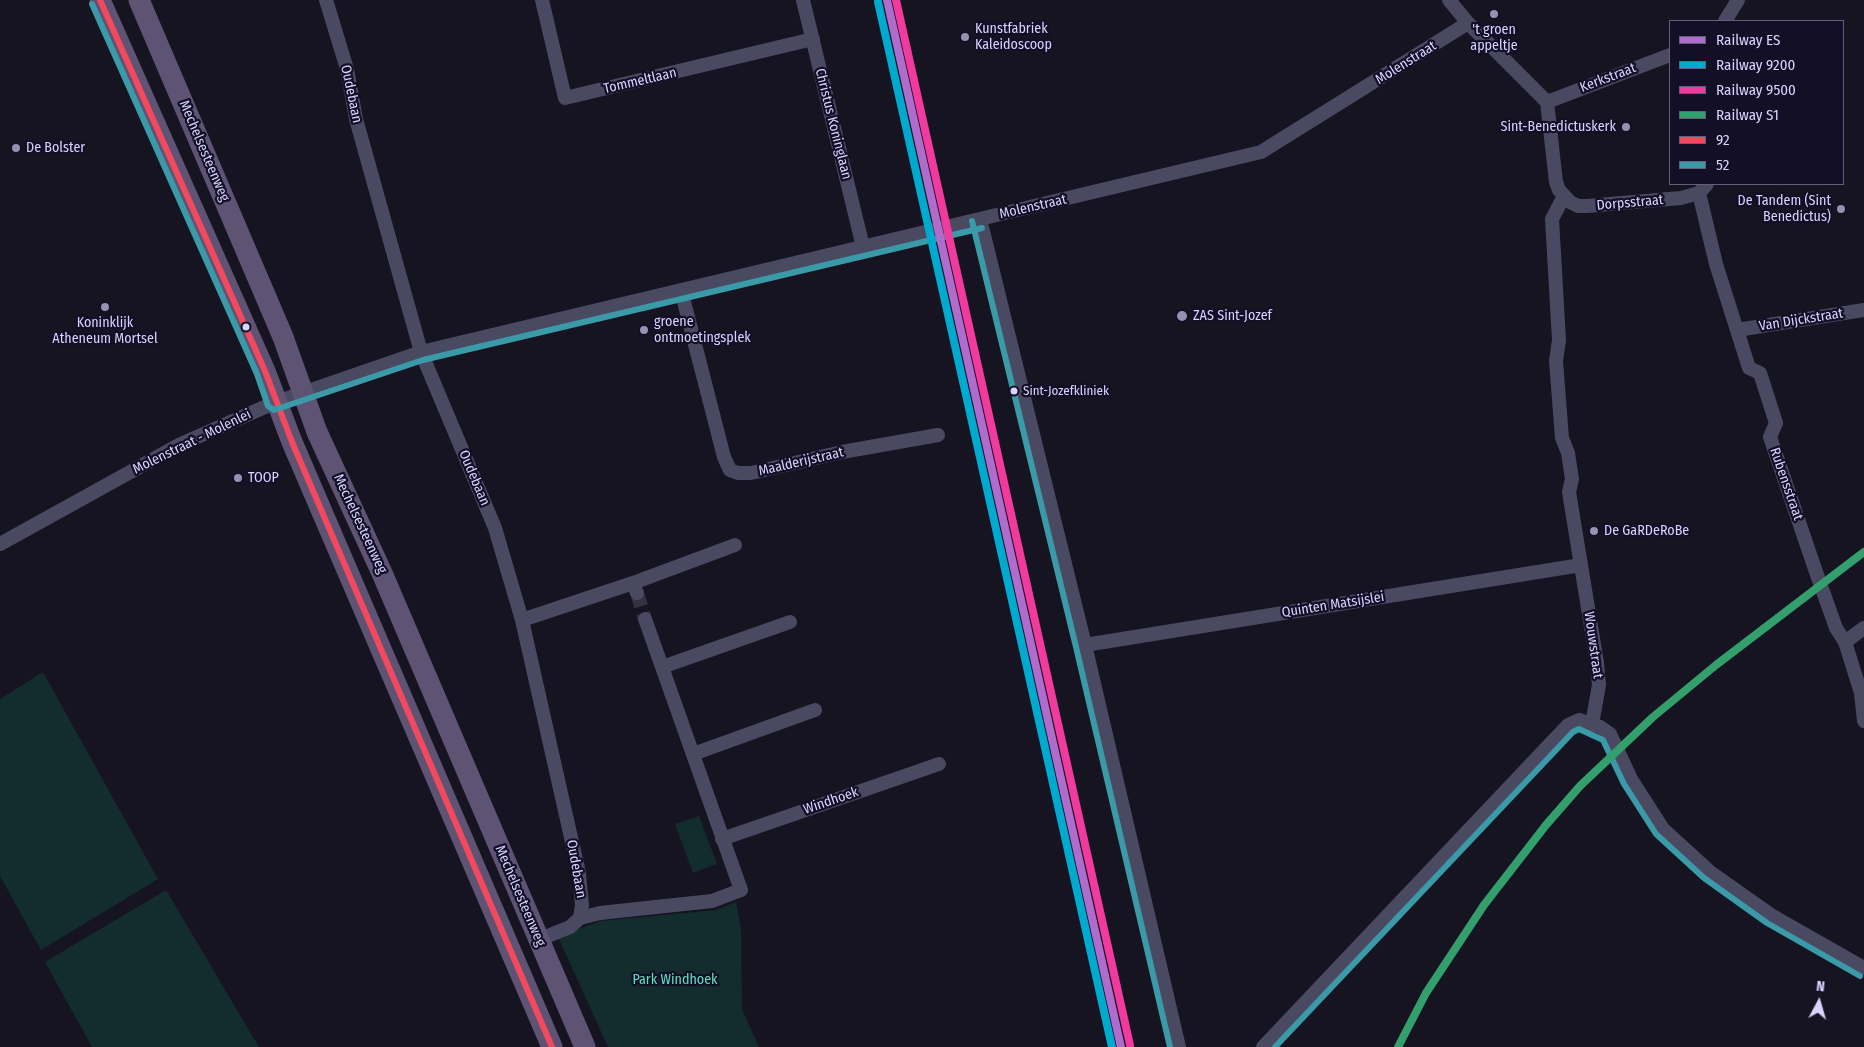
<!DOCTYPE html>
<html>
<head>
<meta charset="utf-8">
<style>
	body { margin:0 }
	#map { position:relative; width:1864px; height:1047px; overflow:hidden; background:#161421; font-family:"Fira Sans Condensed",sans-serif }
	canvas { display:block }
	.legend { position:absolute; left:1669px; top:20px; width:175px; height:165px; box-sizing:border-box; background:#130f26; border:1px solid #625e7d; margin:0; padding:6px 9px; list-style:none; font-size:15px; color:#d9d4ff }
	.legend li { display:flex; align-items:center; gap:10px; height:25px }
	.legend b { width:25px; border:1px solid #625e7d }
	.north { position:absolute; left:1794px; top:977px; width:50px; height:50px; -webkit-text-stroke:4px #130f26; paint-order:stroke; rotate:6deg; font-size:14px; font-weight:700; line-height:20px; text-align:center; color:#d9d4ff }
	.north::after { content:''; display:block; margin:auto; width:18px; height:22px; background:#d9d4ff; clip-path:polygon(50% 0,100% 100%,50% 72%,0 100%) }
</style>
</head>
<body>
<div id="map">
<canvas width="1864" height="1047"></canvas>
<ul class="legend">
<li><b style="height:6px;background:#b06ccc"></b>Railway ES</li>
<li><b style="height:6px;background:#00a9ce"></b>Railway 9200</li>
<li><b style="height:6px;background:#f13a9d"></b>Railway 9500</li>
<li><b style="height:6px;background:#339f6d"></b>Railway S1</li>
<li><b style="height:6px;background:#f3495e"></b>92</li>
<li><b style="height:6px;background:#3a9aa8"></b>52</li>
</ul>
<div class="north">N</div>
</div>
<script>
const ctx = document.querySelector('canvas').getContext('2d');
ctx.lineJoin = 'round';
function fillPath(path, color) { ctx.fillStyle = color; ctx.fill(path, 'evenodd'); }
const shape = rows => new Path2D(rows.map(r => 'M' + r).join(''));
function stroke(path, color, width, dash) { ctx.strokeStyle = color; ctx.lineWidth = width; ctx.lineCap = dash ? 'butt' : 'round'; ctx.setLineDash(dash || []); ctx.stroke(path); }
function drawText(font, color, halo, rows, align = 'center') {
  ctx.font = font + ' "Fira Sans Condensed",sans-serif'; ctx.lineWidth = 4.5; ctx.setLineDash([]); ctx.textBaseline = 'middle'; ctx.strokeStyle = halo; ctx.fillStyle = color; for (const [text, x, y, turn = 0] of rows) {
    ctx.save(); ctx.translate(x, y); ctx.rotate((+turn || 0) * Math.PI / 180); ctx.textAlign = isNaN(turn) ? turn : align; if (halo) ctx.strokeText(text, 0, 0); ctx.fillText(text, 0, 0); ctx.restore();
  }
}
const green = shape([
	[43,672,158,879,41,950,0,876,0,699],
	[699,816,717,864,693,873,675,824],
	[166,890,259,1047,92,1047,45,962],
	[736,902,741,929,742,1009,759,1047,608,1047,558,937,600,921,716,910]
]);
const minorTunnel = shape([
	[637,593,645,619]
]);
const minor = shape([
	[326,0,347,69,356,119,421,352,495,528,522,620,579,873,582,905,580,918,570,927,538,940],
	[542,0,565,98,813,39],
	[803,0,863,247],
	[1449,0,1468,23,1547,102,1556,182,1559,190,1570,202,1578,206,1587,206,1681,198,1699,193,1707,184],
	[1725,21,1738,0],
	[1547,102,1670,55],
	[1699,193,1716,264,1749,368,1760,373,1776,423,1770,437,1815,569,1836,628,1845,642,1861,693,1864,721],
	[1564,196,1552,219,1559,340,1556,361,1562,438,1568,453,1572,479,1569,492,1597,663,1599,685,1592,724],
	[980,219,1085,645,1179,1047],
	[681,290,724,457,730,470,738,473,751,473,842,452,938,435],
	[1737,330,1864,310],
	[0,544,179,445,276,402,421,352,1261,152,1468,23],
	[633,583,735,545],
	[522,620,633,583,637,593],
	[1845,642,1864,628],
	[1085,645,1581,565],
	[662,667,790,622],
	[693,754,815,710],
	[722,839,939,764],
	[580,918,600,913,712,901,741,890,645,619],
	[1263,1047,1568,725,1579,720,1600,727,1610,734,1631,779,1663,829,1710,872,1771,915,1864,968]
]);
const primary = shape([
	[100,0,265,371,292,442,552,1047],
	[139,0,283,337,317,432,382,573,585,1047]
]);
const bus1 = shape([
	[100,0,265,371,292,442,552,1047]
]);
const bus2 = shape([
	[92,4,257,374,268,406,274,410,423,360,982,228],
	[972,221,1076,647,1170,1047],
	[1275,1047,1573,732,1579,729,1603,740,1624,784,1656,834,1704,878,1767,923,1860,976]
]);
const rail1 = shape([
	[887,0,1121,1047]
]);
const rail2 = shape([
	[878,2,1112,1047]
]);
const rail3 = shape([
	[896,0,1130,1045]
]);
const rail4 = shape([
	[1398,1047,1426,993,1484,905,1546,825,1580,786,1653,717,1716,665,1864,552]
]);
const markers = [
	[1494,14,5,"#9591b1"],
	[965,37,5,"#9591b1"],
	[1626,127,5,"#9591b1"],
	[16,148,5,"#9591b1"],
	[1841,209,5,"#9591b1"],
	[105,307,5,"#9591b1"],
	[1182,316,6,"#9591b1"],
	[246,327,4.5,"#d9d4ff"],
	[644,330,5,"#9591b1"],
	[1014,391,4.5,"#d9d4ff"],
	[238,478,5,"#9591b1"],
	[1594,531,5,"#9591b1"]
];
const busNames = [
	["Sint-Jozefkliniek",1023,391]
];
const poiNames = [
	["Kunstfabriek",975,29],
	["Kaleidoscoop",975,45],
	["'t groen",1494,30,"center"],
	["appeltje",1494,46,"center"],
	["Sint-Benedictuskerk",1616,127,"right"],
	["De Bolster",26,148],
	["De Tandem (Sint",1831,201,"right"],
	["Benedictus)",1831,217,"right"],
	["ZAS Sint-Jozef",1193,316],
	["groene",654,322],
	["ontmoetingsplek",654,338],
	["Koninklijk",105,323,"center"],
	["Atheneum Mortsel",105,339,"center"],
	["TOOP",248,478],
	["De GaRDeRoBe",1604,531]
];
const streetNames = [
	["Molenstraat",1406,63,-32],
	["Kerkstraat",1608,78,-21],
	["Tommeltlaan",640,81,-13],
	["Oudebaan",351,94,78],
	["Christus Koninglaan",833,124,76],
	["Mechelsesteenweg",204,151,67],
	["Dorpsstraat",1630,203,-5],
	["Molenstraat",1033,207,-13],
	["Van Dijckstraat",1801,320,-9],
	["Molenstraat - Molenlei",192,442,-26],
	["Maalderijstraat",801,462,-13],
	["Oudebaan",474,478,67],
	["Rubensstraat",1786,484,71],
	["Mechelsesteenweg",360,524,65],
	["Quinten Matsijslei",1333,605,-9],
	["Wouwstraat",1593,645,82],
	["Windhoek",831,801,-19],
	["Oudebaan",576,869,80],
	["Mechelsesteenweg",520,896,67]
];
const parkNames = [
	["Park Windhoek",675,980]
];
fillPath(green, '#132c2d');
stroke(minorTunnel, '#333142', 14, [14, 7]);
stroke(minor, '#4a4962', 14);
stroke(primary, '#5e5373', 21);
stroke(bus1, '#f3495e', 6);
stroke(bus2, '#3a9aa8', 6);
stroke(rail1, '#b06ccc', 8);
stroke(rail2, '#00a9ce', 8);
stroke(rail3, '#f13a9d', 8);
stroke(rail4, '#339f6d', 8);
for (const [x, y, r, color] of markers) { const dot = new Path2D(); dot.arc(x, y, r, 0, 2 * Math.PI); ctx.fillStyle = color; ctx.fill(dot); stroke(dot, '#130f26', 2); }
drawText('13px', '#d9d4ff', '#130f26', busNames, 'left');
drawText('14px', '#d9d4ff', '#130f26', poiNames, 'left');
drawText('14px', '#d9d4ff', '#130f26', streetNames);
drawText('14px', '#5fe0c0', '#130f26', parkNames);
</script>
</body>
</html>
